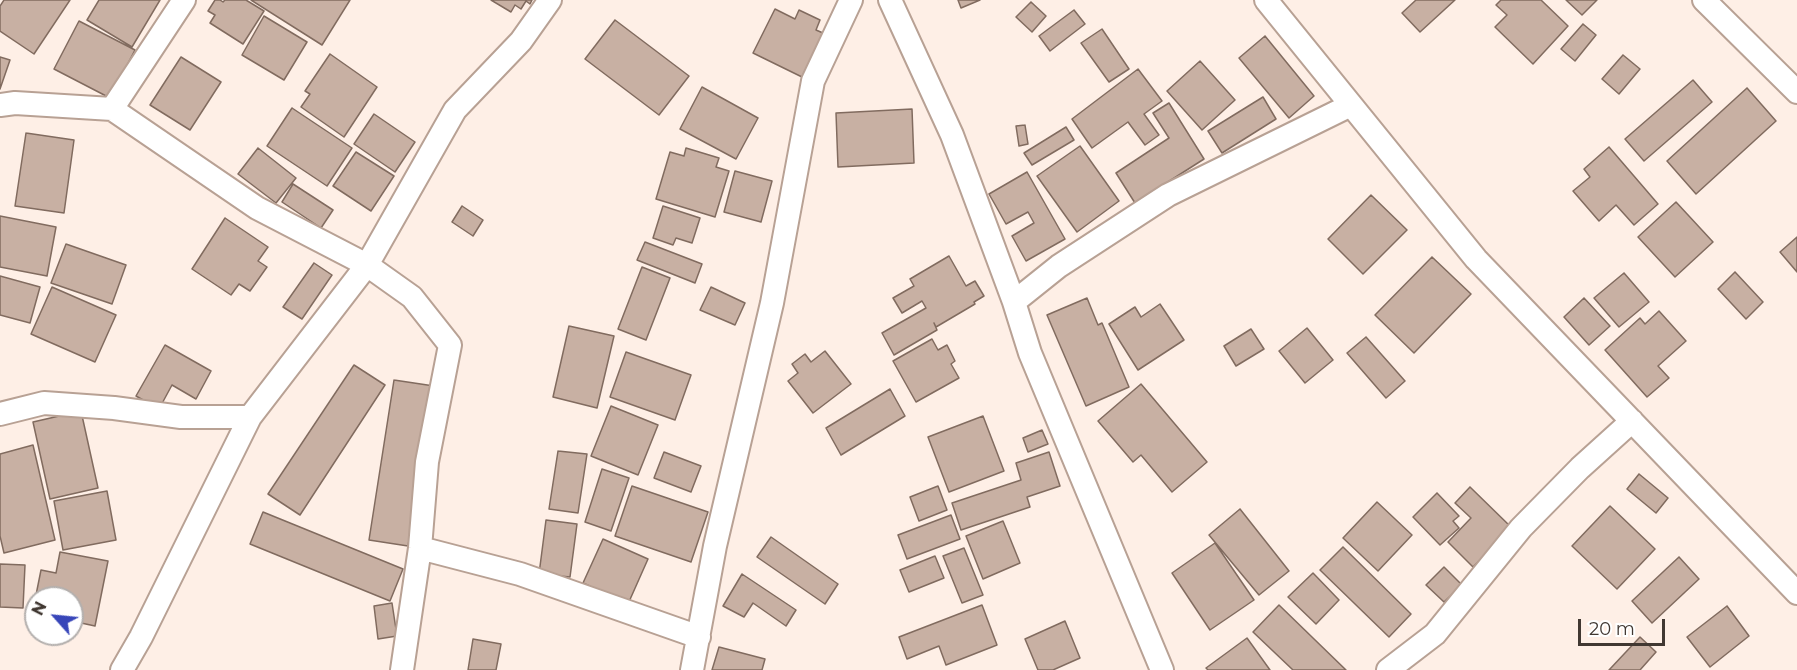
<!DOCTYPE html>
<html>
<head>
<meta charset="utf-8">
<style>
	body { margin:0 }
	#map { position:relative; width:1797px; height:670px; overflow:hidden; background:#feefe6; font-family:Montserrat,sans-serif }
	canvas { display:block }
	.north { position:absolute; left:24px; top:586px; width:60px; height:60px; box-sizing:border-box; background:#fff; border:2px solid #b3afad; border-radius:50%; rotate:297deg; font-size:16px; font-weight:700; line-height:24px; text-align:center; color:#413832 }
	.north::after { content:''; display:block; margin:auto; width:21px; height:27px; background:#3846b9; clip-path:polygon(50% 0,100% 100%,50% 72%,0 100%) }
	.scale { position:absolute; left:1578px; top:619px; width:87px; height:27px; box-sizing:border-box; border:3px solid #413832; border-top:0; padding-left:8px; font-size:18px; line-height:21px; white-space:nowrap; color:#413832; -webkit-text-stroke:4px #fff; paint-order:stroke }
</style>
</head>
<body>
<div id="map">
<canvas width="1797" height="670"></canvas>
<div class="north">N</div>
<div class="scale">20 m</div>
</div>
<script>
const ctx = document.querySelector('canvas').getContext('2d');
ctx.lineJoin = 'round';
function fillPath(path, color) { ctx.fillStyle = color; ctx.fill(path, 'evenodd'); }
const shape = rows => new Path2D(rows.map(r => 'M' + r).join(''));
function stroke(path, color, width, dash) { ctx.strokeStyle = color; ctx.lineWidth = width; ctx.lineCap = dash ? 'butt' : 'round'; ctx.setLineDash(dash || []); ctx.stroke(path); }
const building = shape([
	[4,0,70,0,34,54,0,31,0,6,4,0],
	[99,0,160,0,132,47,87,20,99,0],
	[215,0,220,0,223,2,225,0,246,0,264,11,243,44,210,23,215,15,208,11,215,0],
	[251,0,350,0,322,45,251,0],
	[491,0,532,0,530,4,526,1,521,9,515,5,511,12,491,0],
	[958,0,980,0,961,8,958,0],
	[1416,0,1455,0,1420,32,1402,13,1416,0],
	[1501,0,1541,0,1568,26,1533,64,1495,27,1507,15,1496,5,1501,0],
	[1566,0,1597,0,1582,15,1566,0],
	[1031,2,1046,16,1032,32,1016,17,1031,2],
	[775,9,795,19,799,10,820,20,816,30,823,33,802,77,753,53,775,9],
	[1074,10,1085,24,1050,51,1039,36,1074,10],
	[264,16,307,42,284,80,242,55,264,16],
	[615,20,689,76,659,115,585,59,615,20],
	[79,21,135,50,110,98,54,69,79,21],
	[1583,24,1596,35,1575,61,1561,49,1583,24],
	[1102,29,1129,69,1109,82,1081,43,1102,29],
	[1265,36,1314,96,1289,118,1239,58,1265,36],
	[330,54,377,87,344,137,301,107,310,94,305,91,330,54],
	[1623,55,1640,69,1619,94,1602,79,1623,55],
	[0,57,10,60,0,89,0,57],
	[181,57,221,82,190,130,150,105,181,57],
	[1200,61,1235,100,1202,130,1167,91,1200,61],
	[1138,69,1162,101,1144,114,1159,135,1145,145,1128,122,1092,148,1072,119,1138,69],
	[1693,80,1712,102,1644,161,1625,139,1693,80],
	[702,87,758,118,736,159,680,129,702,87],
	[1747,88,1776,121,1696,194,1667,161,1747,88],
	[1263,97,1276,119,1222,153,1208,131,1263,97],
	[1169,103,1204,159,1135,203,1116,173,1169,138,1153,113,1169,103],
	[292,108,352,148,327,186,267,146,292,108],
	[912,109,914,163,838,167,836,113,912,109],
	[374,114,415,142,395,172,354,144,374,114],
	[1025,125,1028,144,1019,146,1016,126,1025,125],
	[1066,127,1074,140,1032,165,1024,153,1066,127],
	[26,133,74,140,64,213,15,206,26,133],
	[1080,146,1119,201,1077,232,1037,176,1080,146],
	[1609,147,1658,204,1634,225,1616,205,1599,221,1573,191,1590,177,1584,169,1609,147],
	[258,148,296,178,276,203,238,174,258,148],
	[686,148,719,158,716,167,729,171,715,217,656,199,670,152,684,156,686,148],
	[356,152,394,176,371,211,333,186,356,152],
	[735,171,772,181,761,222,724,212,735,171],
	[1027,172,1065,239,1026,261,1012,236,1034,223,1028,212,1006,224,989,194,1027,172],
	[293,184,333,210,321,228,282,202,293,184],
	[1371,195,1407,230,1363,274,1328,239,1371,195],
	[1676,202,1713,242,1675,277,1638,237,1676,202],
	[462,206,483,220,473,236,452,222,462,206],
	[663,206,700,218,692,243,676,238,673,245,653,238,663,206],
	[0,216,56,227,47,276,0,267,0,216],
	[225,218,268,247,258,261,267,267,250,291,239,284,231,295,192,269,225,218],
	[1797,237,1797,272,1780,252,1797,237],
	[645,242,702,264,695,283,637,260,645,242],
	[66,244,126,265,112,304,51,283,66,244],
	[949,256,966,286,975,281,984,296,974,302,975,304,936,327,934,323,937,330,894,355,882,333,926,308,922,301,902,313,893,298,914,286,910,279,949,256],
	[1432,257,1471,294,1414,353,1375,315,1432,257],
	[314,263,332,275,302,319,283,307,314,263],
	[642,267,670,278,646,340,618,329,642,267],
	[1735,272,1763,302,1746,319,1718,289,1735,272],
	[1624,273,1649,302,1619,327,1594,298,1624,273],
	[0,276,40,287,30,323,0,315,0,276],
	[52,287,116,315,95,362,31,334,52,287],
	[711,287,745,303,735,325,700,310,711,287],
	[1087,298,1098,325,1102,323,1129,387,1086,406,1047,315,1087,298],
	[1584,298,1610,326,1589,345,1564,317,1584,298],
	[1160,304,1184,340,1138,370,1109,324,1135,307,1141,317,1160,304],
	[1659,311,1686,341,1658,366,1669,378,1647,397,1605,350,1640,318,1645,324,1659,311],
	[569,326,614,336,597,408,553,397,569,326],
	[1307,328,1333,360,1305,383,1279,351,1307,328],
	[1251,329,1264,349,1236,366,1224,346,1251,329],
	[1366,337,1405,381,1386,398,1347,353,1366,337],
	[932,339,938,350,947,345,955,361,951,364,959,378,916,402,893,361,932,339],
	[165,345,211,371,196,399,172,385,159,409,136,396,165,345],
	[825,351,851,384,813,413,788,381,798,373,792,364,805,354,811,362,825,351],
	[626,352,691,375,675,420,610,397,626,352],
	[354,365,385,385,300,515,268,494,354,365],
	[394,380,434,386,408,546,369,540,394,380],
	[1141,384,1207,462,1172,492,1141,455,1133,462,1098,421,1141,384],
	[890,389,905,416,841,455,826,428,890,389],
	[611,406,658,425,638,475,591,456,611,406],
	[81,411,98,488,50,499,33,422,81,411],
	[983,416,1004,471,949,492,928,437,983,416],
	[1042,430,1048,444,1028,452,1023,438,1042,430],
	[33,445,55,540,4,553,0,536,0,454,33,445],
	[558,451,587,454,578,513,549,509,558,451],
	[664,452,701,466,691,492,654,478,664,452],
	[1049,452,1060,486,1027,497,1030,507,961,530,952,503,1021,480,1016,463,1049,452],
	[602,469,629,478,611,531,585,522,602,469],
	[1639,474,1668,498,1656,513,1627,489,1639,474],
	[632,486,708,512,691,562,615,536,632,486],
	[938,486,947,510,919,521,910,497,938,486],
	[1470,487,1512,528,1473,567,1448,542,1471,518,1455,503,1470,487],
	[107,491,116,540,63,550,54,501,107,491],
	[1437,493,1459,516,1453,521,1459,528,1440,545,1413,517,1437,493],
	[1377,502,1412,535,1378,571,1343,538,1377,502],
	[1610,506,1655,549,1617,589,1572,546,1610,506],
	[1240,509,1289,571,1259,595,1209,535,1240,509],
	[263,512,403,569,390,601,250,544,263,512],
	[951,515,960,539,907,559,898,535,951,515],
	[546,520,577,524,570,577,539,574,546,520],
	[1003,521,1020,563,983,579,966,536,1003,521],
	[771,537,838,584,825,604,757,557,771,537],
	[603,539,648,559,628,604,583,583,603,539],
	[1215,543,1254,600,1210,630,1172,573,1215,543],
	[1343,547,1411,614,1389,637,1320,570,1343,547],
	[964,548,983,595,962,603,943,556,964,548],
	[60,552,108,561,95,626,72,621,72,598,36,598,35,600,41,570,56,573,60,552],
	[935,556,944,578,909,592,900,570,935,556],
	[1679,557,1699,579,1652,623,1632,601,1679,557],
	[0,564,25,565,23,608,0,607,0,564],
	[1444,567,1462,585,1444,602,1426,585,1444,567],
	[1313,573,1339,600,1316,624,1288,597,1313,573],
	[742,574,796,610,786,626,753,603,744,617,723,606,742,574],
	[392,603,397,636,378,639,374,606,392,603],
	[982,605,997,645,946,665,939,646,907,659,899,637,982,605],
	[1279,605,1346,670,1293,670,1253,632,1279,605],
	[1727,606,1749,636,1710,667,1687,637,1727,606],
	[1065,621,1080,658,1053,670,1038,670,1025,639,1065,621],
	[1640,637,1656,652,1640,670,1609,670,1640,637],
	[1247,638,1270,670,1208,670,1206,668,1247,638],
	[473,639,501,644,496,670,468,670,473,639],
	[719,647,765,659,762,670,712,670,719,647]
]);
const street = shape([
	[890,0,952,135,1014,302,1030,353,1162,670],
	[1266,0,1476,259,1797,593],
	[1704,0,1797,92],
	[0,105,15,103,112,109,257,208,367,265,412,297,450,345,427,462,420,548,402,670],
	[112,109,184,0],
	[1014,302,1059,266,1168,195,1351,105],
	[0,414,44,403,114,408,181,417,250,417],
	[420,548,520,574,699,637],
	[122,670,141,637,250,417,367,265,455,110,521,41,550,0],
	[692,670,715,546,772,303,813,81,851,0],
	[1388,670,1435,634,1521,528,1580,468,1632,421]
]);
fillPath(building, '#c8b0a3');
stroke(building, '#816b5f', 1.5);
stroke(street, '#b8a194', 26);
stroke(street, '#fff', 22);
</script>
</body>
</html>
